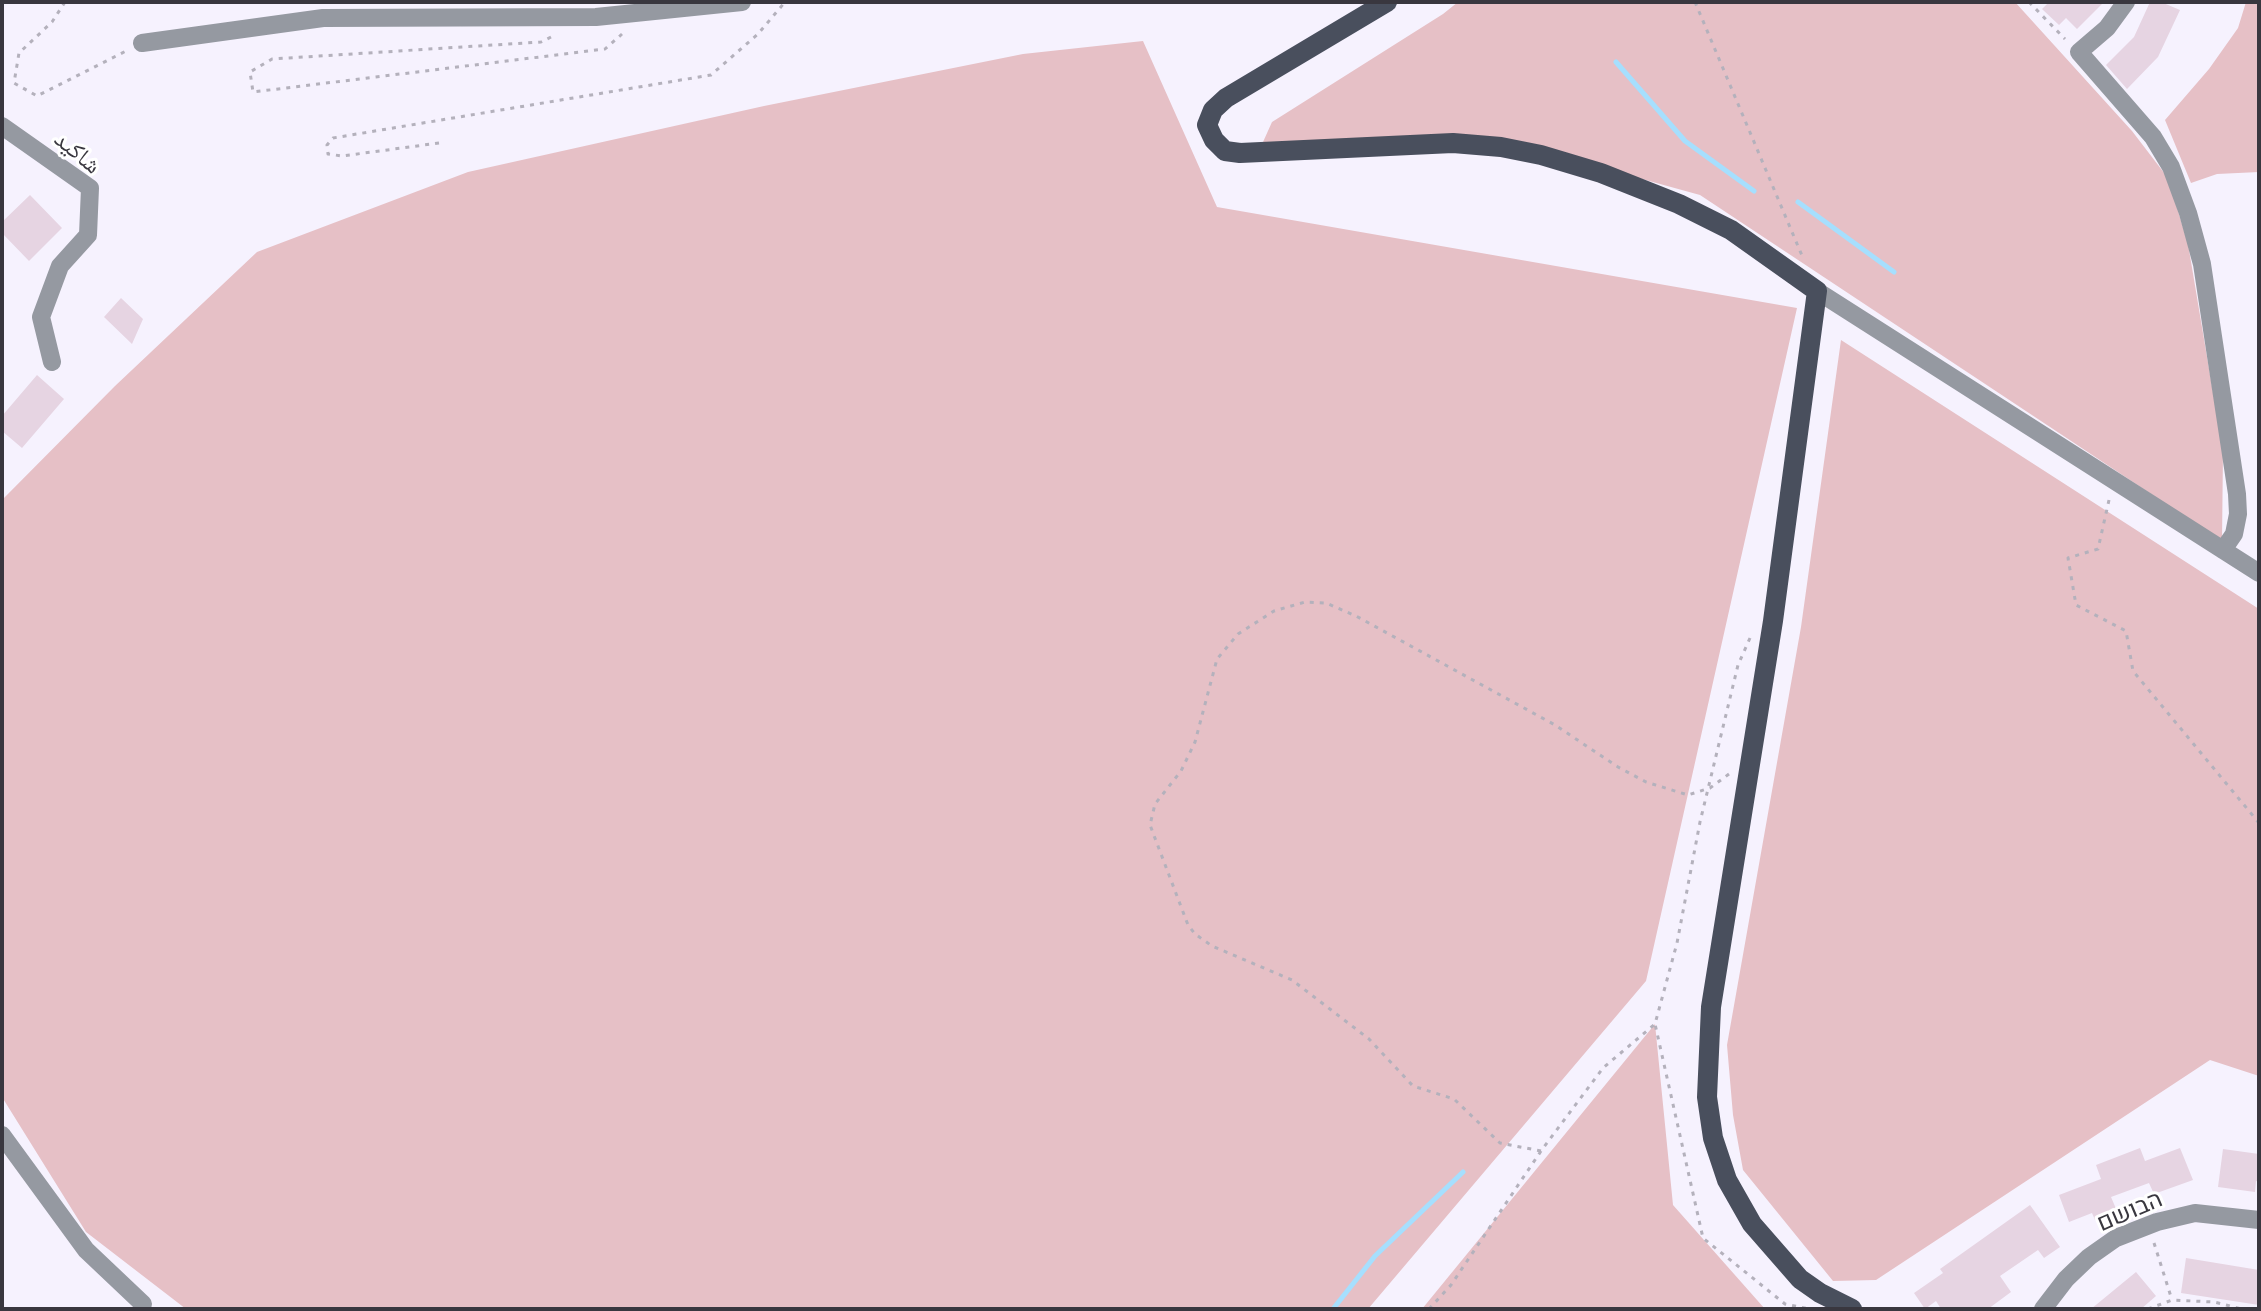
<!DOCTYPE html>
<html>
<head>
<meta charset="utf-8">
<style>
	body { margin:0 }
	#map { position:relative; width:2261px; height:1311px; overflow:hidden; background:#f6f2fe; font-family:"Fira Sans Condensed",sans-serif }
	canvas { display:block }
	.frame { position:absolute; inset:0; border:4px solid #39373f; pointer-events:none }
</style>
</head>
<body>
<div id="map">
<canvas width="2261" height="1311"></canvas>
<div class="frame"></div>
</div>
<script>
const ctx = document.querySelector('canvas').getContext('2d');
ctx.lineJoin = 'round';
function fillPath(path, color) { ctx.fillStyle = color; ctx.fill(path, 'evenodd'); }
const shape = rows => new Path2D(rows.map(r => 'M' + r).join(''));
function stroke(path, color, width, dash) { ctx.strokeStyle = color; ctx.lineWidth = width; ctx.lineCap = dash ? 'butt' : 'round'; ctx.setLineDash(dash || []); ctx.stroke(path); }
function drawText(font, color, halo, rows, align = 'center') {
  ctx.font = font + ' "Fira Sans Condensed","Noto Naskh Arabic",Heebo,sans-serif'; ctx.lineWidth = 6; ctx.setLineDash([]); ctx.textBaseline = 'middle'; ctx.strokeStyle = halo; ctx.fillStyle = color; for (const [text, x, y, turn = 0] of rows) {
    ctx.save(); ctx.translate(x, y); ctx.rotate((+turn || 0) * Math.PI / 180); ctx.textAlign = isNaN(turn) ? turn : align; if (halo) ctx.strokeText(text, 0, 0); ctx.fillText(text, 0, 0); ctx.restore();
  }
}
const green = shape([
	[1458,2,2015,2,2132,131,2168,178,2188,244,2223,452,2222,541,1700,195,1497,139,1263,142,1272,122,1443,14],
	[2246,2,2259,2,2259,172,2217,174,2191,183,2165,120,2209,69,2238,28],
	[1143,41,1217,207,1797,308,1646,981,1368,1309,186,1309,86,1232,2,1097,2,500,115,386,257,252,468,172,764,106,1023,54],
	[1841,340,2259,609,2259,1076,2210,1060,1876,1280,1833,1281,1743,1170,1733,1115,1727,1045,1801,627],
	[1655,1024,1673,1205,1765,1309,1422,1309]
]);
const stream = shape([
	[1616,62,1685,141,1754,191],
	[1798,202,1894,272],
	[1333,1309,1375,1256,1463,1172]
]);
const building = shape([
	[2049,2,2104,2,2077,29,2066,18,2059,25,2042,9],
	[2150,2,2161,2,2180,10,2158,57,2127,89,2106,65,2134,37],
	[30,195,62,228,29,261,2,233,2,222],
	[121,298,143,319,132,344,104,317],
	[37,375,64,399,22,448,2,431,2,416],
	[2140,1148,2145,1161,2180,1148,2193,1180,2154,1194,2149,1183,2111,1197,2117,1211,2095,1220,2092,1213,2069,1222,2059,1195,2101,1179,2096,1165],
	[2223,1149,2259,1154,2259,1182,2256,1181,2255,1192,2218,1187],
	[2030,1205,2060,1247,2044,1258,2038,1250,2000,1276,2011,1292,1988,1309,1941,1309,1936,1301,1925,1309,1914,1293,1943,1273,1940,1269],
	[2186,1258,2259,1270,2259,1305,2181,1293],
	[2136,1272,2156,1296,2141,1309,2091,1309]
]);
const path = shape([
	[65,2,52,22,19,53,14,83,37,96,128,50],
	[1695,2,1803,258],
	[2029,2,2065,39],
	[551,37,541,42,272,59,250,72,253,92,605,49,622,34],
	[439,143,342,156,328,154,327,145,333,138,711,75,758,34,785,2],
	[2109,500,2098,549,2068,558,2076,605,2126,631,2133,671,2259,823],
	[1750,638,1738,665,1700,822,1677,943,1655,1024,1703,1238,1785,1304,1809,1309],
	[1541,1151,1500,1143,1454,1099,1413,1086,1369,1039,1292,980,1212,946,1195,934,1188,925,1150,825,1155,804,1181,771,1195,742,1217,659,1238,634,1274,611,1305,602,1326,603,1356,616,1555,725,1618,767,1646,782,1688,795,1710,788,1729,774],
	[2154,1243,2172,1300],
	[1429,1309,1451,1285,1541,1151,1603,1068,1655,1024],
	[2148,1309,2172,1300,2214,1302,2242,1309]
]);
const minor = shape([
	[2126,2,2107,28,2079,52,2153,137,2171,167,2188,213,2202,264,2237,494,2238,514,2234,534,2223,550],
	[142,43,323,18,596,17,742,2],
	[2,126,90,188,88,235,60,266,41,317,52,362],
	[1817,291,2259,573],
	[2,1135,86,1250,143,1304],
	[2043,1309,2066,1279,2089,1257,2116,1238,2157,1222,2195,1213,2259,1220]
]);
const major = shape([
	[1387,2,1226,98,1213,110,1207,125,1214,140,1225,151,1240,153,1453,143,1501,147,1541,155,1601,173,1679,204,1731,230,1817,291,1773,621,1711,1007,1707,1097,1713,1138,1727,1180,1752,1224,1800,1279,1820,1293,1852,1309]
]);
const streetNames = [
	["شاكيد",77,153,40],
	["הבושם",2130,1212,-23]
];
fillPath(green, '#e6c0c6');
stroke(stream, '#a6dffe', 5);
fillPath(building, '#e6d4e2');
stroke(path, '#b4b1bc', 3, [4, 6]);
stroke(minor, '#9599a1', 18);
stroke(major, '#494f5d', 20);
drawText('24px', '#39373f', '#fff', streetNames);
</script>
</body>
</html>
